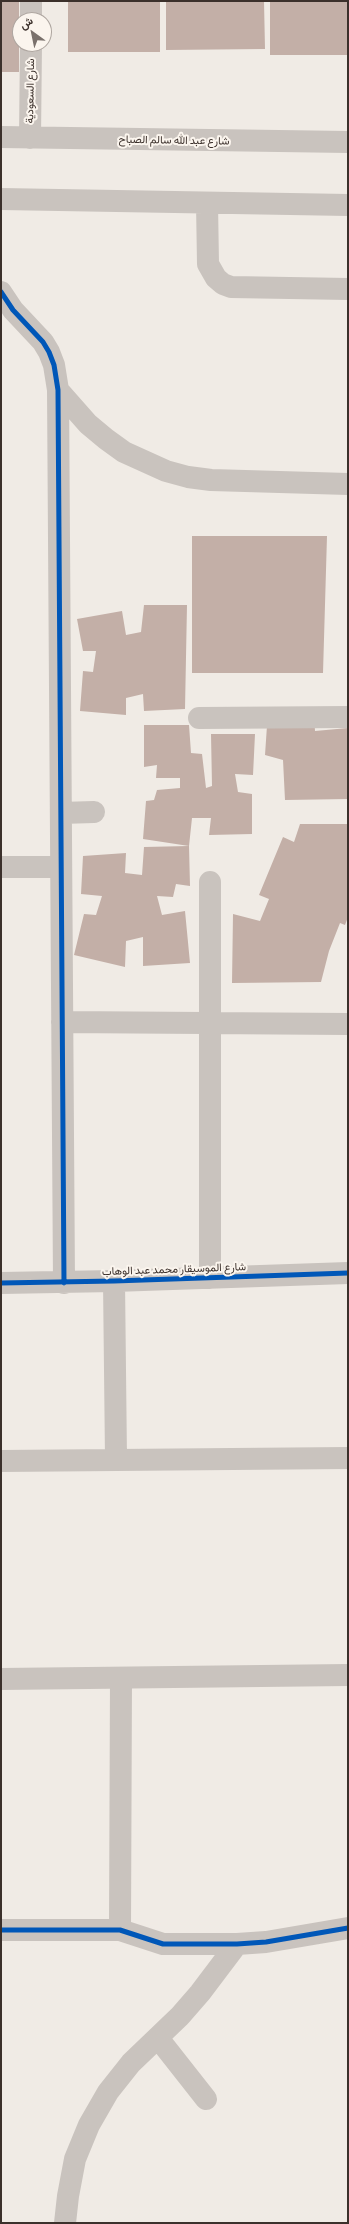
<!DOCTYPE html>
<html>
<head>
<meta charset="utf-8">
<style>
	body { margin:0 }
	#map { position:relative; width:349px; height:2224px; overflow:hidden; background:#f0ebe5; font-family:Barlow,Vazirmatn,sans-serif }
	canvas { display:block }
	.frame { position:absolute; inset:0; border:2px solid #3b302b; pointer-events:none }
	.north { position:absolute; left:12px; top:12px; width:40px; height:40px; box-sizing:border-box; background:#fbf5ee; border:1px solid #aea6a0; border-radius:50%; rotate:327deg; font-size:11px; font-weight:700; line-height:16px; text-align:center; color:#3b302b }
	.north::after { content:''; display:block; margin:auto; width:14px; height:18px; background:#7a716c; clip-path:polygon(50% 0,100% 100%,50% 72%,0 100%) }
</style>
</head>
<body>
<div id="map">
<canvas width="349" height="2224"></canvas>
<div class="frame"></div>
<div class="north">ش</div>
</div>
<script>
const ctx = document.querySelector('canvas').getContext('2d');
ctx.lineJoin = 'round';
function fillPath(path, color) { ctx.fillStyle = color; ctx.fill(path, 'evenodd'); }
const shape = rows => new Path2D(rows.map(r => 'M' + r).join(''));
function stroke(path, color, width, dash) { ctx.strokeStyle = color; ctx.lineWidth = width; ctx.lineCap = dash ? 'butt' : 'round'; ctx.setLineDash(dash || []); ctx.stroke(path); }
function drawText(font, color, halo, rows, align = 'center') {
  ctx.font = font + ' Barlow,Vazirmatn,sans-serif'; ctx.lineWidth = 4; ctx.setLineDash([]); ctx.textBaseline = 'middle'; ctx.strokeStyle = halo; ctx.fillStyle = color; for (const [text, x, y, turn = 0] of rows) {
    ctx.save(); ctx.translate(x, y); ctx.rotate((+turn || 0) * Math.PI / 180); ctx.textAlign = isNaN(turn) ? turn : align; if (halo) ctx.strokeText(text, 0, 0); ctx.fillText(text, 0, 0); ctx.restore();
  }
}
const building = shape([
	[1,1,19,1,19,72,1,72],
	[68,1,160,1,160,52,68,52],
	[166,1,264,1,265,49,166,50],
	[270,1,348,1,348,55,270,55],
	[192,536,327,536,323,673,192,673],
	[144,605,187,605,185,709,144,711,143,694,126,698,126,715,80,711,83,671,93,672,96,651,83,651,77,619,122,611,126,635,141,632],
	[268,711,314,715,315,731,348,728,348,799,285,800,283,760,265,755],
	[144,725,189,725,191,753,202,754,206,788,212,786,211,734,255,734,253,775,235,774,238,792,252,794,252,834,209,835,211,818,192,818,189,846,143,839,146,801,154,800,157,790,180,788,180,778,156,778,157,765,144,767],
	[300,824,348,824,348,917,345,925,340,923,329,951,321,982,232,983,233,914,260,921,269,899,259,895,283,837,294,842],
	[189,846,190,886,176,884,173,897,157,896,162,915,185,911,190,963,143,966,143,937,126,941,125,967,74,955,84,914,96,915,102,896,81,894,83,856,126,853,125,873,142,875,144,847]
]);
const minor = shape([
	[31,20,31,1],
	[1,137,348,142],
	[30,138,31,44],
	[1,199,348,205],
	[207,203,208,264,216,278,223,284,231,287,348,289],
	[1,292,13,310,43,342,49,352,54,365,58,390,64,1283],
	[58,390,88,424,106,439,124,452,166,471,188,477,211,480,348,484],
	[199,718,348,717],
	[61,813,94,812],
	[1,867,61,867],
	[62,1022,348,1024],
	[210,1278,210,882],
	[114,1281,116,1459],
	[1,1283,114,1281,348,1273],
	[1,1461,348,1458],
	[1,1679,348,1675],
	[1,1930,120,1930,163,1944,237,1944,266,1942,348,1928],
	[120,1930,121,1678],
	[158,2038,206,2099],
	[65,2223,68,2196,75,2159,89,2125,108,2092,131,2063,180,2016,200,1993,237,1944]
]);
const cycleway = shape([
	[1,292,13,310,43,342,49,352,54,365,58,390,64,1283],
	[1,1283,114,1281,348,1273],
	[1,1930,120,1930,163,1944,237,1944,266,1942,348,1928]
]);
const streetNames = [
	["شارع السعودية",30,91,-89],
	["شارع عبد الله سالم الصباح",174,140,1],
	["شارع الموسيقار محمد عبد الوهاب",174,1269,-2]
];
fillPath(building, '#c3afa7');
stroke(minor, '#c9c3be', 22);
stroke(cycleway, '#0057b8', 5);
drawText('11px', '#3b302b', '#fbf5ee', streetNames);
</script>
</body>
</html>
